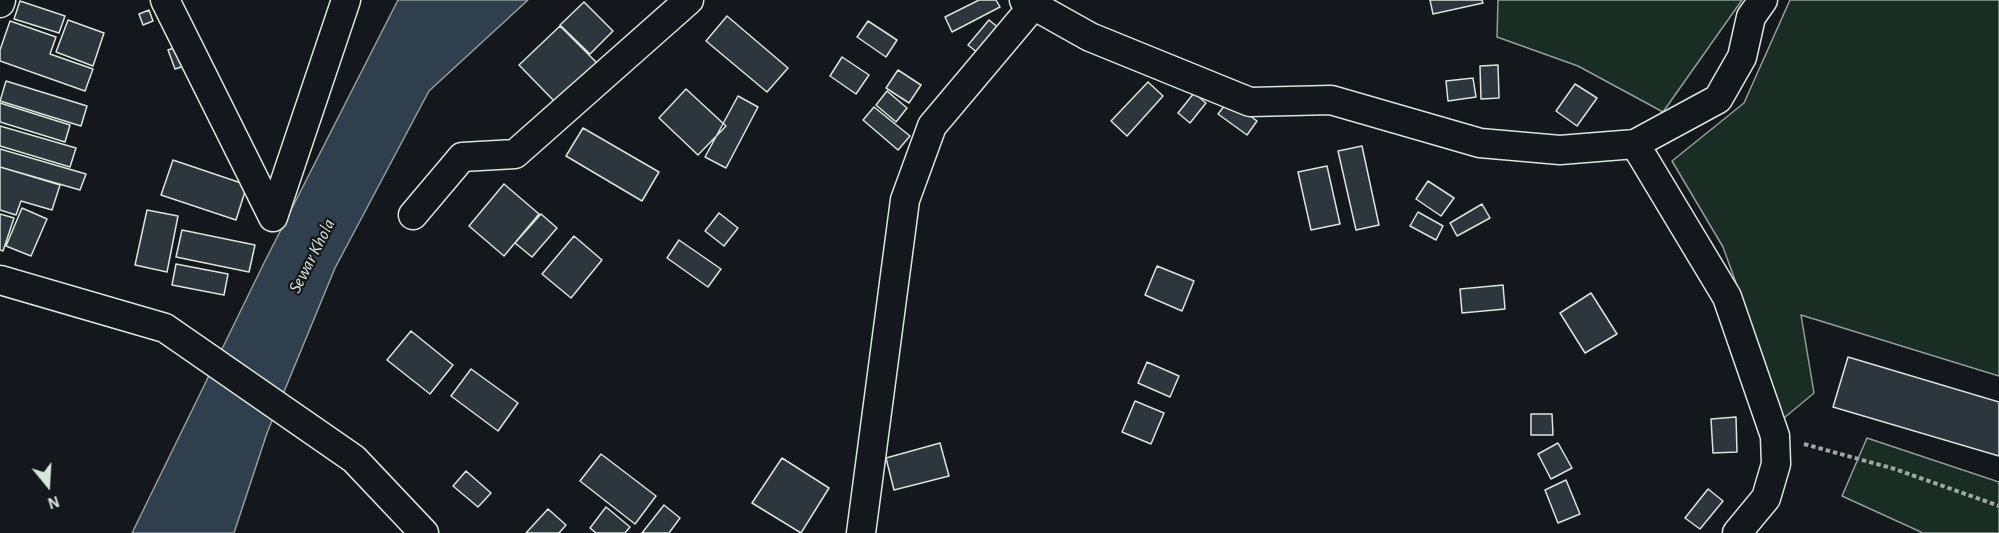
<!DOCTYPE html>
<html>
<head>
<meta charset="utf-8">
<style>
	body { margin:0 }
	#map { position:relative; width:1999px; height:533px; overflow:hidden; background:#14181c; font-family:"Alegreya Sans",sans-serif }
	canvas { display:block }
	.north { position:absolute; left:18px; top:455px; width:60px; height:60px; -webkit-text-stroke:4px #14181c; paint-order:stroke; rotate:162deg; font-size:16px; font-weight:700; line-height:24px; text-align:center; color:#d8e6dc }
	.north::after { content:''; display:block; margin:auto; width:21px; height:27px; background:#d8e6dc; clip-path:polygon(50% 0,100% 100%,50% 72%,0 100%) }
</style>
</head>
<body>
<div id="map">
<canvas width="1999" height="533"></canvas>
<div class="north">N</div>
</div>
<script>
const ctx = document.querySelector('canvas').getContext('2d');
ctx.lineJoin = 'round';
function fillPath(path, color) { ctx.fillStyle = color; ctx.fill(path, 'evenodd'); }
const shape = rows => new Path2D(rows.map(r => 'M' + r).join(''));
function stroke(path, color, width, dash) { ctx.strokeStyle = color; ctx.lineWidth = width; ctx.lineCap = dash ? 'butt' : 'round'; ctx.setLineDash(dash || []); ctx.stroke(path); }
function drawText(font, color, halo, rows, align = 'center') {
  ctx.font = font + ' "Alegreya Sans",sans-serif'; ctx.lineWidth = 4.5; ctx.setLineDash([]); ctx.textBaseline = 'middle'; ctx.strokeStyle = halo; ctx.fillStyle = color; for (const [text, x, y, turn = 0] of rows) {
    ctx.save(); ctx.translate(x, y); ctx.rotate((+turn || 0) * Math.PI / 180); ctx.textAlign = isNaN(turn) ? turn : align; if (halo) ctx.strokeText(text, 0, 0); ctx.fillText(text, 0, 0); ctx.restore();
  }
}
const green = shape([
	[1498,0,1742,0,1663,112,1578,66,1497,37,1498,0],
	[1790,0,1999,0,1999,376,1801,315,1814,393,1778,423,1764,360,1723,247,1672,161,1744,103,1790,0],
	[1867,438,1999,482,1999,533,1923,533,1842,496,1867,438]
]);
const water = shape([
	[398,0,528,0,429,91,335,268,267,433,234,533,132,533,263,265,398,0]
]);
const building = shape([
	[979,0,996,0,1000,7,952,32,945,17,979,0],
	[1430,0,1482,0,1483,3,1433,14,1430,0],
	[20,1,65,16,59,33,14,19,20,1],
	[584,2,613,31,590,54,560,25,584,2],
	[149,10,153,21,143,25,139,14,149,10],
	[727,16,788,68,767,92,706,41,727,16],
	[68,20,104,33,93,66,56,52,68,20],
	[989,20,1005,33,984,58,968,45,989,20],
	[10,21,56,37,50,54,93,69,85,91,0,61,0,50,10,21],
	[868,21,897,40,886,57,857,37,868,21],
	[560,26,599,65,558,105,519,65,560,26],
	[186,44,193,63,175,69,168,50,186,44],
	[842,57,869,75,856,94,830,76,842,57],
	[1498,65,1499,98,1481,99,1480,66,1498,65],
	[898,70,921,85,909,103,886,88,898,70],
	[1473,78,1476,97,1448,101,1446,81,1473,78],
	[6,81,87,106,81,126,0,101,6,81],
	[1148,82,1163,96,1127,136,1111,121,1148,82],
	[1575,84,1597,98,1577,126,1556,111,1575,84],
	[686,89,726,126,698,155,659,118,686,89],
	[887,91,907,108,896,122,876,105,887,91],
	[1194,93,1206,103,1190,123,1178,113,1194,93],
	[738,96,758,107,726,168,705,157,738,96],
	[1229,100,1257,121,1247,135,1218,114,1229,100],
	[0,103,70,125,65,142,0,122,0,103],
	[874,107,910,136,898,150,863,120,874,107],
	[0,126,76,148,70,167,0,146,0,126],
	[583,128,659,172,642,201,566,156,583,128],
	[1362,146,1379,225,1356,230,1338,151,1362,146],
	[0,149,86,174,80,190,0,167,0,149],
	[173,160,247,185,236,220,161,195,173,160],
	[1327,166,1340,224,1311,230,1298,172,1327,166],
	[0,167,60,185,52,210,21,201,16,215,0,210,0,167],
	[1428,181,1454,198,1441,216,1416,199,1428,181],
	[504,184,539,214,504,256,469,226,504,184],
	[1482,204,1490,218,1457,236,1450,223,1482,204],
	[22,208,47,219,31,256,6,246,22,208],
	[147,210,178,216,167,272,135,265,147,210],
	[1418,212,1443,226,1436,240,1410,226,1418,212],
	[719,213,738,228,724,246,705,231,719,213],
	[0,214,14,218,3,251,0,250,0,214],
	[541,214,557,228,532,257,515,243,541,214],
	[182,230,255,245,249,272,176,257,182,230],
	[574,236,602,260,571,298,542,274,574,236],
	[679,240,721,269,708,287,667,258,679,240],
	[176,264,228,274,224,295,172,285,176,264],
	[1157,266,1194,281,1182,311,1145,295,1157,266],
	[1503,285,1505,309,1462,313,1460,289,1503,285],
	[1591,293,1617,334,1585,353,1560,313,1591,293],
	[411,331,453,365,430,394,387,360,411,331],
	[1848,357,1999,402,1999,456,1833,407,1848,357],
	[1147,362,1179,376,1170,397,1138,383,1147,362],
	[471,369,518,403,498,431,451,396,471,369],
	[1135,401,1164,413,1151,444,1122,432,1135,401],
	[1531,414,1552,414,1553,435,1531,435,1531,414],
	[1736,417,1737,452,1713,453,1711,419,1736,417],
	[940,443,949,476,894,490,886,458,940,443],
	[1558,443,1572,468,1551,479,1538,454,1558,443],
	[601,454,656,496,635,524,580,481,601,454],
	[782,458,829,488,801,533,752,503,782,458],
	[466,471,491,493,478,507,453,486,466,471],
	[1566,480,1580,514,1558,523,1545,490,1566,480],
	[1708,489,1723,501,1700,529,1685,518,1708,489],
	[664,505,680,518,669,533,642,533,664,505],
	[606,507,630,527,625,533,596,533,590,528,606,507],
	[548,509,566,525,559,533,526,533,548,509]
]);
const path = shape([
	[1804,444,1895,469,1999,506]
]);
const street = shape([
	[165,0,273,217],
	[1024,0,1090,37,1250,102,1331,100,1480,143,1560,150,1635,144,1718,99,1742,57,1751,17,1763,0],
	[0,3,1,0],
	[1635,144,1727,297,1775,436,1776,464,1766,498,1737,533],
	[413,215,462,157,515,154,689,0],
	[273,217,346,0],
	[0,280,165,328,354,459,424,533],
	[861,533,905,200,932,126,1033,6]
]);
const waterNames = [
	["Sewar Khola",312,256,-63]
];
fillPath(green, '#1a2d24');
stroke(green, '#939e99', 1.5);
fillPath(water, '#2f3f4d');
stroke(water, '#939e99', 1.5);
fillPath(building, '#2c363c');
stroke(building, '#d8e6dc', 1.5);
stroke(street, '#d8e6dc', 31);
stroke(path, '#9da8a2', 4, [4.5, 3]);
stroke(street, '#14181c', 28);
drawText('italic 18px', '#d8e6dc', '#14181c', waterNames);
</script>
</body>
</html>
